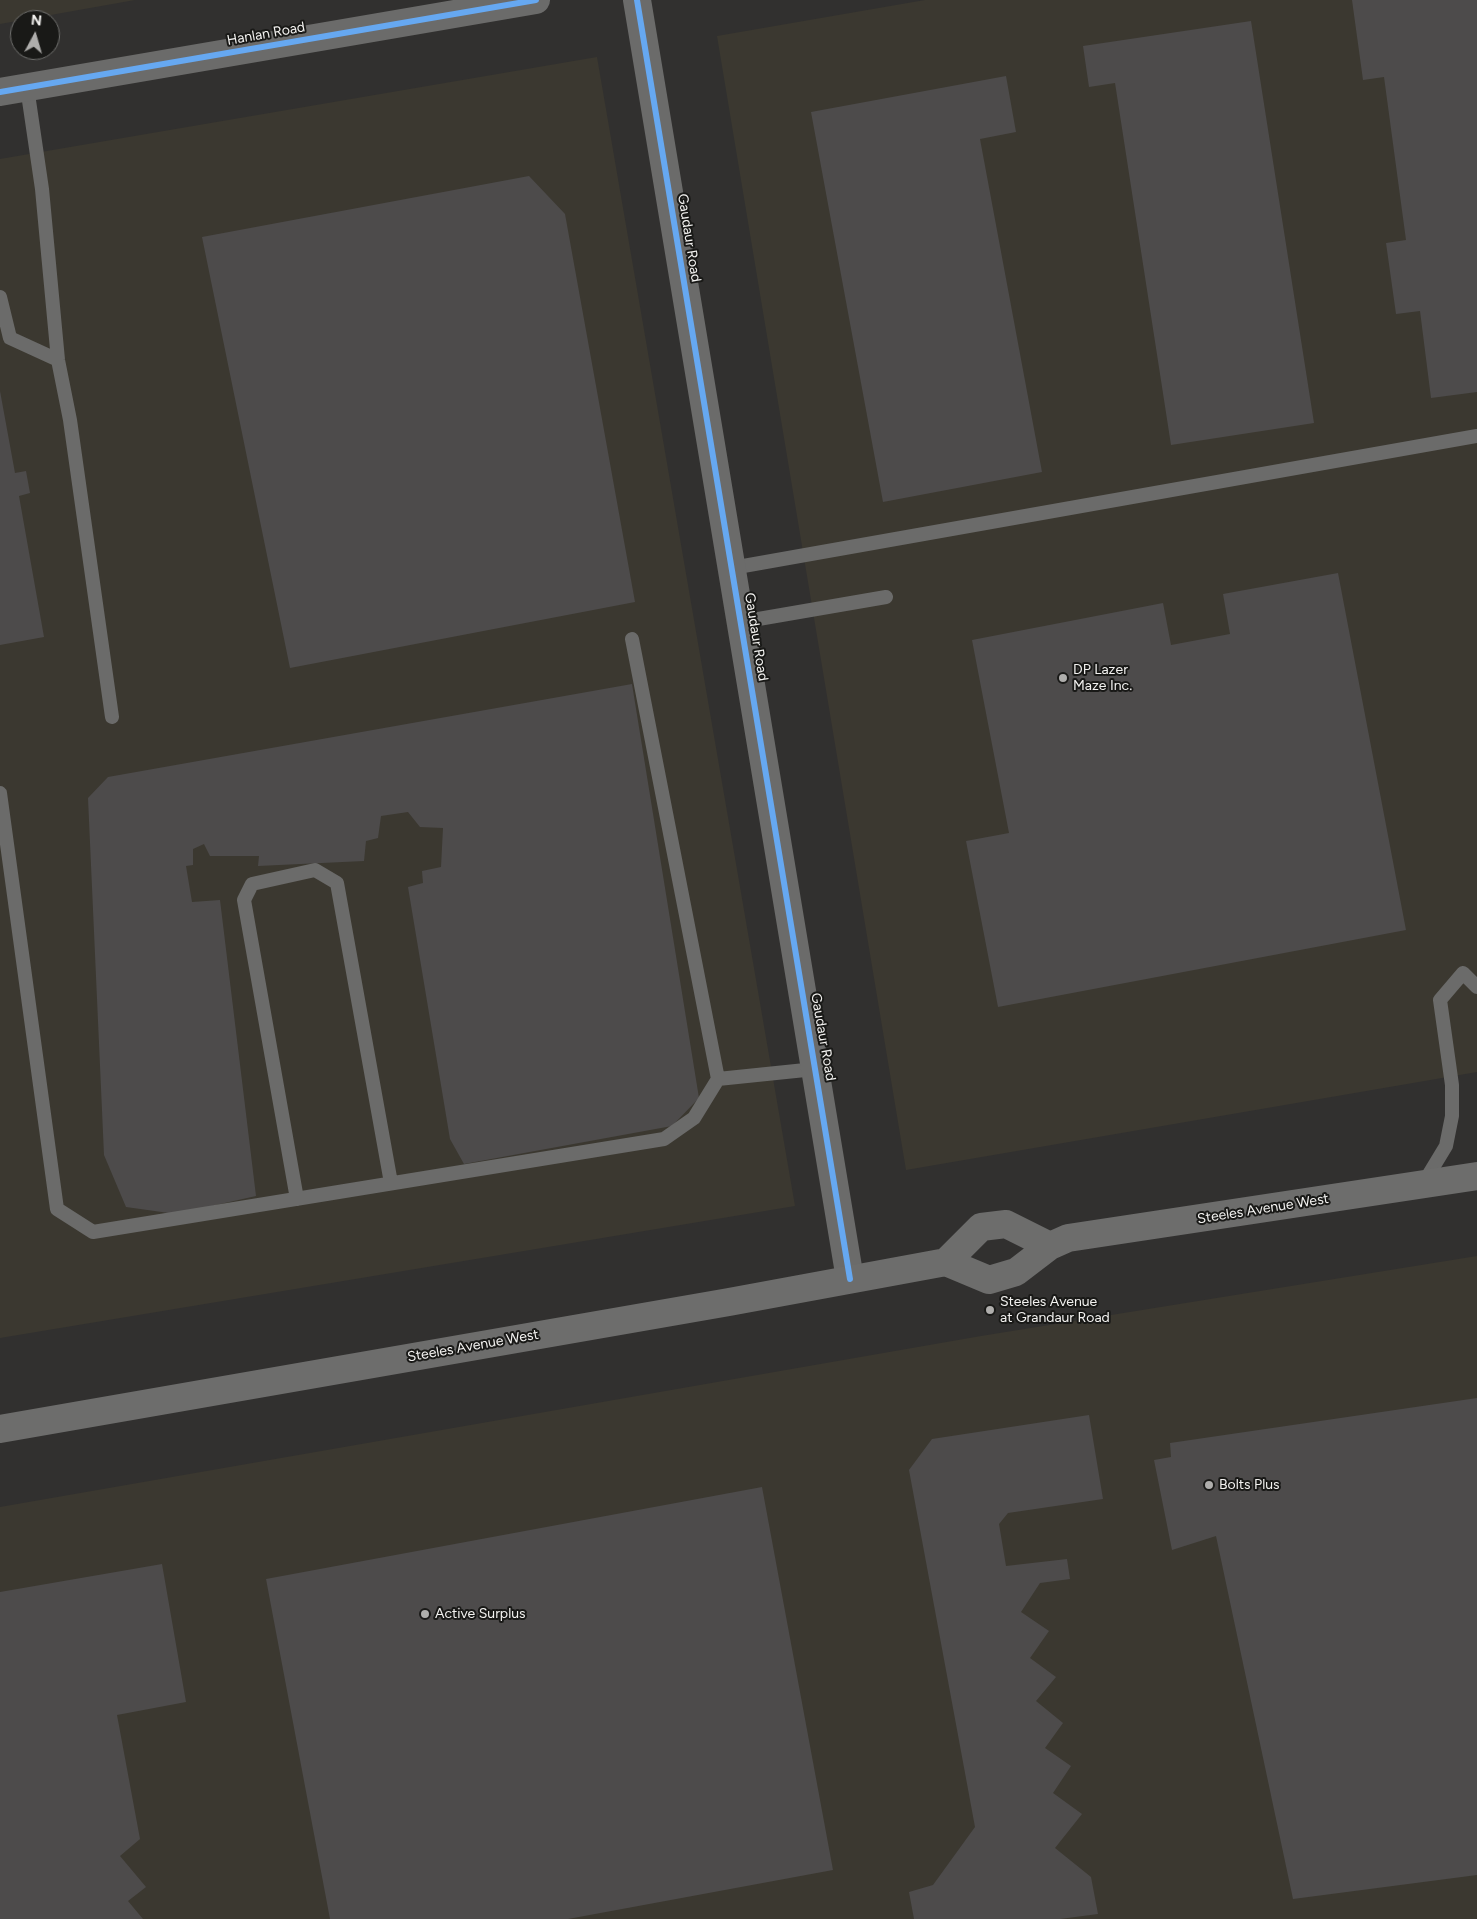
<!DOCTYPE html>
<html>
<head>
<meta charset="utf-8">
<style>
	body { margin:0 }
	#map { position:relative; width:1477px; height:1919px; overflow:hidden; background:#31302f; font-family:Figtree,sans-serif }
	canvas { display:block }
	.north { position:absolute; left:10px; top:10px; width:50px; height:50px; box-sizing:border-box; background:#191917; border:1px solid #70706e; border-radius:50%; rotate:6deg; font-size:14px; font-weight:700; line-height:20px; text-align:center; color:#f3f2f0 }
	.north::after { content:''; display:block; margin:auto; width:18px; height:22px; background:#afaeac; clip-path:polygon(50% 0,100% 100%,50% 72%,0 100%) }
</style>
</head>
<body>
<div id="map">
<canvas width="1477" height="1919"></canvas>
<div class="north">N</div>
</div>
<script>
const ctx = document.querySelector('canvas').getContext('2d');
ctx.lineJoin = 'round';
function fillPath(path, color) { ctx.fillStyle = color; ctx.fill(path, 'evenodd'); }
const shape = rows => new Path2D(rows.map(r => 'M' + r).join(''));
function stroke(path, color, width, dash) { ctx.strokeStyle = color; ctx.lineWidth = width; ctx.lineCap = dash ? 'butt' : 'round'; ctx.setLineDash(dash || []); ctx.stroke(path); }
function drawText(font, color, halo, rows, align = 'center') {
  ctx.font = font + ' Figtree,sans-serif'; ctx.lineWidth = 4; ctx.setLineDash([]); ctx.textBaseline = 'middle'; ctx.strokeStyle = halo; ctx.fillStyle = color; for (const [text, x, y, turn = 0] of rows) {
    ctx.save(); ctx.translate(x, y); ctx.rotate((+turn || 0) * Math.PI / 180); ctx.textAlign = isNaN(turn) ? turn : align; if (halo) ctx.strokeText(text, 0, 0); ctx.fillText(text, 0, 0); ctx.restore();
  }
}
const built = shape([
	[0,0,135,0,0,24],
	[925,0,1477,0,1477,1072,906,1170,717,36],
	[597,57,795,1206,0,1338,0,159],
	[1477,1256,1477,1919,0,1919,0,1507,981,1336]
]);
const building = shape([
	[1352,0,1477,0,1477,392,1431,398,1420,311,1396,314,1386,243,1406,240,1384,77,1363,80],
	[1251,21,1314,423,1171,445,1115,83,1089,87,1083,46],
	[1006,76,1016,132,980,139,1042,472,883,502,811,112],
	[529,176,565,214,635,602,290,668,202,237],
	[0,391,15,473,26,471,30,493,19,496,44,637,0,645],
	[1338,573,1406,930,998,1007,966,841,1009,833,972,640,1163,603,1171,645,1230,634,1223,594],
	[632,684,699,1098,672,1126,464,1164,450,1139,408,887,423,883,422,871,441,867,443,828,420,827,408,812,381,816,378,838,366,841,364,861,258,866,259,856,210,856,204,844,193,849,193,865,186,866,192,902,220,900,256,1196,176,1214,126,1207,104,1155,88,798,108,777],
	[1477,1398,1477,1875,1293,1899,1216,1536,1172,1550,1154,1460,1171,1457,1170,1443],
	[1089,1415,1103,1499,1008,1513,999,1524,1006,1566,1067,1559,1070,1579,1040,1583,1021,1612,1049,1631,1030,1658,1056,1677,1036,1701,1063,1723,1045,1748,1071,1766,1053,1793,1082,1814,1055,1848,1091,1877,1098,1914,1060,1919,914,1919,909,1892,933,1885,975,1827,909,1470,932,1439],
	[762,1487,833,1870,568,1919,330,1919,266,1579],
	[162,1564,186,1702,117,1715,140,1839,120,1856,146,1887,128,1901,143,1919,0,1919,0,1592]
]);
const service = shape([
	[27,87,42,189,58,360,70,420,112,717],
	[0,297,10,338,58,360],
	[732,568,1477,436],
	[741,622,886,597],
	[632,639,718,1079],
	[0,793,57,1209,93,1232,664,1139,694,1118,718,1079,815,1069],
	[1423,1184,1446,1146,1452,1116,1452,1085,1440,1000,1463,973,1477,987],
	[297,1199,244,900,252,884,315,870,337,883,391,1183]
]);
const minor = shape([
	[637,0,850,1279],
	[0,92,536,0]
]);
const secondary = shape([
	[946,1262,981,1227,1006,1224,1050,1246],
	[0,1429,729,1302,946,1262,989,1280,1016,1272,1050,1246,1068,1238,1477,1176]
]);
const cycleway = shape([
	[637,0,850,1279],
	[0,92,536,0]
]);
const markers = [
	[1063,678,5,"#afaeac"],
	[990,1310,5,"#afaeac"],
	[1209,1485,5,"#afaeac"],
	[425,1614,5,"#afaeac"]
];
const streetNames = [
	["Hanlan Road",266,34,-10],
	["Gaudaur Road",689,238,81],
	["Gaudaur Road",756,637,81],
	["Gaudaur Road",823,1037,80],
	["Steeles Avenue West",1263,1209,-9],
	["Steeles Avenue West",473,1346,-10]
];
const poiNames = [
	["DP Lazer",1073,670],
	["Maze Inc.",1073,686],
	["Steeles Avenue",1000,1302],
	["at Grandaur Road",1000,1318],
	["Bolts Plus",1219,1485],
	["Active Surplus",435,1614]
];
fillPath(built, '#3b3830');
fillPath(building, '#4d4b4b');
stroke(service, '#6b6b6a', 14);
stroke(minor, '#6b6b6a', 28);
stroke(secondary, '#6d6d6c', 28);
stroke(cycleway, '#66a8f1', 6);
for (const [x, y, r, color] of markers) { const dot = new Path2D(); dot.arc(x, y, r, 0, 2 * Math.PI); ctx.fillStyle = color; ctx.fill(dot); stroke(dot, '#191917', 2); }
drawText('14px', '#f3f2f0', '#191917', streetNames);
drawText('14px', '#f3f2f0', '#191917', poiNames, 'left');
</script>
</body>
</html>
